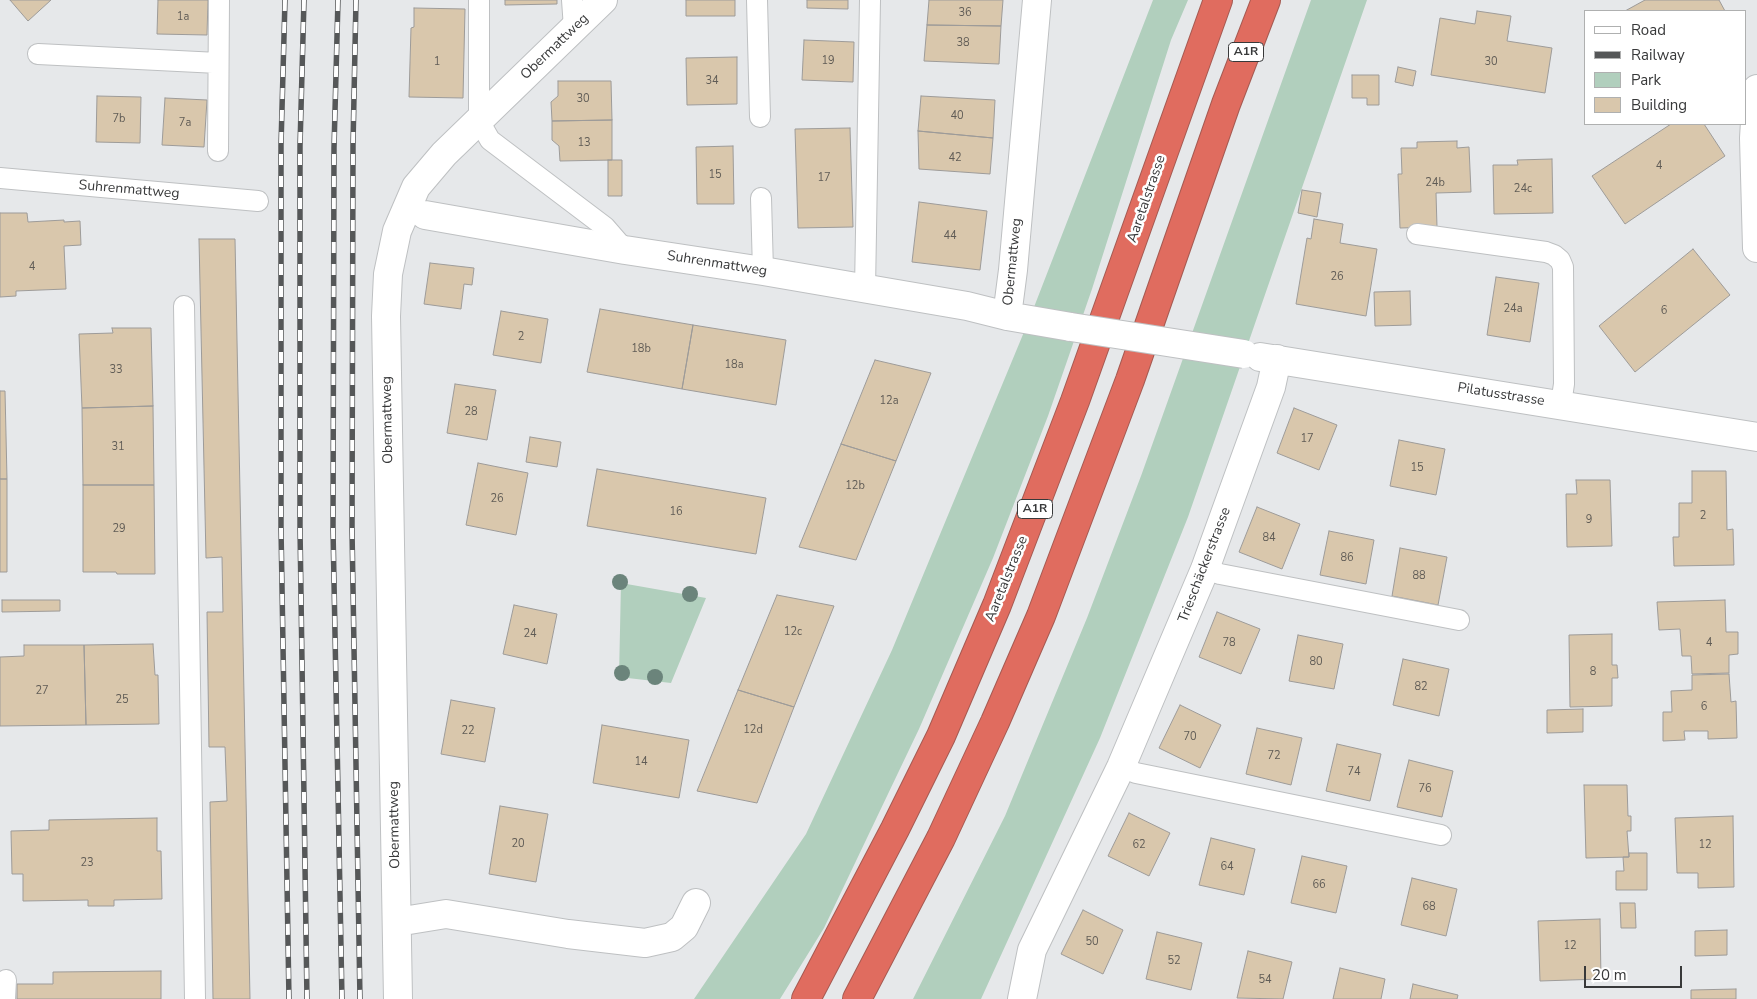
<!DOCTYPE html>
<html>
<head>
<meta charset="utf-8">
<style>
	body { margin:0 }
	#map { position:relative; width:1757px; height:999px; overflow:hidden; background:#e6e8ea; font-family:"Nunito Sans",sans-serif }
	canvas { display:block }
	.legend { position:absolute; left:1584px; top:10px; width:162px; height:115px; box-sizing:border-box; background:#fff; border:1px solid #afb0b0; margin:0; padding:6px 9px; list-style:none; font-size:15px; color:#38393a }
	.legend li { display:flex; align-items:center; gap:10px; height:25px }
	.legend b { width:25px; border:1px solid #afb0b0 }
	.scale { position:absolute; left:1584px; top:966px; width:98px; height:22px; box-sizing:border-box; border:2px solid #38393a; border-top:0; padding-left:6px; font-size:15px; line-height:18px; white-space:nowrap; color:#38393a; -webkit-text-stroke:4px #fff; paint-order:stroke }
</style>
</head>
<body>
<div id="map">
<canvas width="1757" height="999"></canvas>
<ul class="legend">
<li><b style="height:6px;background:#fff"></b>Road</li>
<li><b style="height:6px;background:#555758"></b>Railway</li>
<li><b style="height:14px;background:#b1cfbd"></b>Park</li>
<li><b style="height:14px;background:#d9c7ac"></b>Building</li>
</ul>
<div class="scale">20 m</div>
</div>
<script>
const ctx = document.querySelector('canvas').getContext('2d');
ctx.lineJoin = 'round';
function fillPath(path, color) { ctx.fillStyle = color; ctx.fill(path, 'evenodd'); }
const shape = rows => new Path2D(rows.map(r => 'M' + r).join(''));
function stroke(path, color, width, dash) { ctx.strokeStyle = color; ctx.lineWidth = width; ctx.lineCap = dash ? 'butt' : 'round'; ctx.setLineDash(dash || []); ctx.stroke(path); }
function drawText(font, color, halo, rows, align = 'center') {
  ctx.font = font + ' "Nunito Sans",sans-serif'; ctx.lineWidth = 5; ctx.setLineDash([]); ctx.textBaseline = 'middle'; ctx.strokeStyle = halo; ctx.fillStyle = color; for (const [text, x, y, turn = 0] of rows) {
    ctx.save(); ctx.translate(x, y); ctx.rotate((+turn || 0) * Math.PI / 180); ctx.textAlign = isNaN(turn) ? turn : align; if (halo) ctx.strokeText(text, 0, 0); ctx.fillText(text, 0, 0); ctx.restore();
  }
}
const green = shape([
	[1153,0,1188,0,1171,40,1092,289,1048,416,993,558,919,729,824,928,780,999,694,999,806,834,892,650,1029,320],
	[1311,0,1367,0,1188,517,1100,738,981,999,913,999,1005,816,1087,618,1141,476],
	[621,583,706,598,671,683,619,677]
]);
const building = shape([
	[10,0,51,0,28,21,10,0],
	[158,0,208,0,207,35,157,34,158,0],
	[505,0,557,0,557,4,505,5,505,0],
	[686,0,735,0,735,16,686,16,686,0],
	[807,0,848,0,848,9,807,8,807,0],
	[929,0,1003,0,1001,26,927,25,929,0],
	[1645,0,1719,0,1725,11,1625,11,1645,0],
	[414,8,465,9,463,98,409,97,411,28,414,27,414,8],
	[1477,11,1511,16,1507,41,1552,48,1545,93,1431,75,1440,18,1475,24,1477,11],
	[927,25,1001,26,999,64,924,61,927,25],
	[804,40,854,42,853,82,802,80,804,40],
	[737,57,737,104,687,105,686,58,737,57],
	[1398,67,1416,71,1413,86,1395,82,1398,67],
	[1352,75,1379,75,1379,105,1367,105,1367,98,1352,98,1352,75],
	[558,81,611,81,612,120,552,121,551,102,558,96,558,81],
	[97,96,141,97,140,143,96,142,97,96],
	[921,96,995,100,993,138,918,131,921,96],
	[165,98,207,100,204,147,162,145,165,98],
	[612,120,612,160,560,161,559,146,552,140,552,121,612,120],
	[1671,124,1704,124,1725,156,1625,224,1592,176,1671,124],
	[850,128,853,227,798,228,795,129,850,128],
	[918,131,993,138,990,174,919,169,918,131],
	[1457,141,1457,148,1469,147,1471,192,1436,193,1437,227,1400,228,1398,174,1402,174,1401,148,1417,148,1417,142,1457,141],
	[733,146,734,204,697,204,696,147,733,146],
	[1552,159,1553,213,1494,214,1493,165,1518,165,1517,160,1552,159],
	[608,160,622,160,622,196,608,196,608,160],
	[1302,190,1321,193,1317,217,1298,213,1302,190],
	[919,202,987,211,980,270,912,262,919,202],
	[0,213,27,213,28,222,64,220,64,222,80,221,81,245,64,246,66,289,16,291,16,296,0,297,0,213],
	[1314,219,1343,224,1340,243,1377,249,1366,316,1296,304,1307,238,1311,239,1314,219],
	[199,239,235,239,250,999,213,999,210,802,227,801,225,747,209,747,207,612,223,612,222,557,206,558,199,239],
	[1693,249,1730,295,1635,372,1599,326,1693,249],
	[430,263,474,268,472,285,464,284,461,309,424,304,430,263],
	[1496,277,1539,283,1530,342,1487,335,1496,277],
	[1410,291,1411,325,1375,326,1374,292,1410,291],
	[600,309,693,325,682,389,587,372,600,309],
	[501,311,548,319,541,363,493,355,501,311],
	[693,325,786,340,776,405,682,389,693,325],
	[112,328,151,328,153,406,82,408,79,334,113,333,112,328],
	[875,360,931,373,896,461,841,444,875,360],
	[455,384,496,390,487,440,447,433,455,384],
	[0,391,5,391,7,479,0,479,0,391],
	[153,406,154,485,83,485,82,408,153,406],
	[1294,408,1337,425,1319,470,1277,453,1294,408],
	[530,437,561,442,557,467,526,462,530,437],
	[1399,440,1445,449,1436,495,1390,486,1399,440],
	[841,444,896,461,856,560,799,547,841,444],
	[478,463,528,473,516,535,466,525,478,463],
	[597,469,766,498,756,554,587,526,597,469],
	[1692,471,1726,471,1727,530,1733,529,1734,565,1674,566,1673,537,1679,537,1679,503,1692,503,1692,471],
	[0,479,7,479,7,572,0,572,0,479],
	[1576,480,1610,480,1612,546,1567,547,1566,494,1577,494,1576,480],
	[83,485,154,485,155,574,117,574,116,572,83,572,83,485],
	[1257,507,1300,524,1282,569,1239,552,1257,507],
	[1329,531,1374,540,1366,584,1320,575,1329,531],
	[1400,548,1447,557,1438,605,1392,596,1400,548],
	[777,595,834,606,794,707,738,690,777,595],
	[2,600,60,600,60,611,2,612,2,600],
	[1725,600,1726,632,1738,632,1738,654,1729,655,1729,673,1692,674,1691,656,1682,656,1680,629,1659,630,1657,602,1725,600],
	[514,605,557,614,547,664,503,654,514,605],
	[1217,612,1260,629,1241,674,1199,657,1217,612],
	[1612,634,1612,665,1617,665,1618,678,1612,678,1612,706,1570,707,1569,635,1612,634],
	[1298,635,1343,644,1334,689,1289,681,1298,635],
	[153,644,155,675,158,675,159,724,86,725,84,645,153,644],
	[24,645,84,645,86,725,0,726,0,657,24,656,24,645],
	[1403,659,1449,669,1439,716,1393,705,1403,659],
	[1729,674,1731,702,1736,701,1737,738,1708,739,1708,731,1684,731,1685,740,1663,741,1663,712,1672,712,1671,691,1692,690,1692,675,1729,674],
	[738,690,794,707,757,803,697,791,738,690],
	[451,700,495,708,485,762,441,754,451,700],
	[1180,705,1221,725,1200,768,1159,748,1180,705],
	[1583,709,1583,732,1547,733,1547,710,1583,709],
	[602,725,689,740,679,798,593,783,602,725],
	[1257,728,1302,738,1291,785,1246,774,1257,728],
	[1337,744,1381,754,1370,801,1326,791,1337,744],
	[1409,760,1453,771,1442,817,1397,807,1409,760],
	[1584,785,1627,785,1628,816,1631,816,1631,831,1627,831,1629,857,1586,858,1584,785],
	[500,806,548,814,536,882,489,874,500,806],
	[1129,813,1170,833,1149,876,1108,856,1129,813],
	[1733,816,1734,887,1698,888,1698,873,1677,873,1675,818,1733,816],
	[157,818,157,851,161,851,162,899,114,900,114,906,88,906,88,900,23,901,23,874,12,874,11,831,49,830,49,820,157,818],
	[1211,838,1255,849,1244,895,1199,885,1211,838],
	[1629,853,1647,853,1647,890,1616,890,1616,871,1624,871,1623,857,1629,857,1629,853],
	[1302,856,1347,866,1336,913,1291,903,1302,856],
	[1412,878,1457,889,1446,936,1401,925,1412,878],
	[1620,903,1635,903,1636,928,1621,928,1620,903],
	[1083,910,1123,930,1103,974,1061,954,1083,910],
	[1600,919,1601,979,1540,981,1538,921,1600,919],
	[1727,930,1727,955,1695,956,1695,931,1727,930],
	[1157,932,1202,943,1191,990,1146,979,1157,932],
	[1248,951,1292,962,1283,999,1237,998,1248,951],
	[1340,968,1385,979,1381,999,1333,999,1340,968],
	[161,971,161,999,17,999,17,984,53,984,53,972,161,971],
	[1413,984,1458,995,1457,999,1410,999,1413,984],
	[1736,989,1736,999,1691,999,1691,990,1736,989]
]);
const service = shape([
	[479,0,479,121,490,140,605,227,625,250],
	[572,0,574,28],
	[757,0,760,117],
	[38,54,218,63],
	[218,151,219,0],
	[0,178,258,201],
	[761,198,763,271],
	[1417,234,1546,252,1554,255,1560,260,1563,267,1564,384,1561,404],
	[865,289,870,0],
	[184,306,195,999],
	[1205,569,1220,574,1459,620],
	[1121,767,1136,773,1441,835],
	[5,999,6,980]
]);
const minor = shape([
	[1757,89,1754,138,1757,248],
	[425,215,625,250,763,271,967,306,1007,316,1071,327],
	[1007,316,1013,270,1037,0],
	[1260,357,1757,437],
	[397,922,446,914,568,934,645,943,672,937,684,927,696,903],
	[398,999,386,316,388,274,397,231,416,187,444,154,603,0],
	[1022,999,1032,950,1121,767,1205,569,1271,387,1277,359]
]);
const motorway = shape([
	[806,999,895,829,941,736,997,605,1075,401,1218,0],
	[857,999,941,838,995,722,1041,616,1130,380,1226,104,1266,0]
]);
const rail = shape([
	[285,0,281,145,281,528,289,999],
	[304,0,300,146,300,528,307,999],
	[338,0,334,148,333,529,342,999],
	[356,0,353,145,352,530,360,999]
]);
const minorBridge = shape([
	[1071,327,1244,354]
]);
const trees = [
	[620,582],
	[690,594],
	[622,673],
	[655,677]
];
const numberNames = [
	["36",965,13],
	["1a",183,17],
	["38",963,43],
	["19",828,61],
	["1",437,62],
	["30",1491,62],
	["34",712,81],
	["30",583,99],
	["40",957,116],
	["7b",119,119],
	["7a",185,123],
	["13",584,143],
	["42",955,158],
	["4",1659,166],
	["15",715,175],
	["17",824,178],
	["24b",1435,183],
	["24c",1523,189],
	["44",950,236],
	["4",32,267],
	["26",1337,277],
	["24a",1513,309],
	["6",1664,311],
	["2",521,337],
	["18b",641,349],
	["18a",734,365],
	["33",116,370],
	["12a",889,401],
	["28",471,412],
	["17",1307,439],
	["31",118,447],
	["15",1417,468],
	["12b",855,486],
	["26",497,499],
	["16",676,512],
	["2",1703,516],
	["9",1589,520],
	["29",119,529],
	["84",1269,538],
	["86",1347,558],
	["88",1419,576],
	["12c",793,632],
	["24",530,634],
	["78",1229,643],
	["4",1709,643],
	["80",1316,662],
	["8",1593,672],
	["82",1421,687],
	["27",42,691],
	["25",122,700],
	["6",1704,707],
	["12d",753,730],
	["22",468,731],
	["70",1190,737],
	["72",1274,756],
	["14",641,762],
	["74",1354,772],
	["76",1425,789],
	["20",518,844],
	["62",1139,845],
	["12",1705,845],
	["23",87,863],
	["64",1227,867],
	["66",1319,885],
	["68",1429,907],
	["50",1092,942],
	["12",1570,946],
	["52",1174,961],
	["54",1265,980]
];
const shields = [
	[1246,52,35],
	[1035,509,35]
];
const shieldNames = [
	["A1R",1246,52],
	["A1R",1035,509]
];
const streetNames = [
	["Obermattweg",555,47,-44],
	["Suhrenmattweg",129,190,5],
	["Aaretalstrasse",1147,199,-71],
	["Obermattweg",1013,262,-84],
	["Suhrenmattweg",717,264,9],
	["Pilatusstrasse",1501,395,9],
	["Obermattweg",388,420,-91],
	["Trieschäckerstrasse",1205,565,-69],
	["Aaretalstrasse",1007,579,-68],
	["Obermattweg",395,825,-91]
];
fillPath(green, '#b1cfbd');
fillPath(building, '#d9c7ac');
stroke(building, '#9d9b99', 1);
stroke(service, '#bec0c2', 22);
stroke(minor, '#bec0c2', 30);
stroke(motorway, '#a55a52', 30);
stroke(service, '#fff', 20);
stroke(minor, '#fff', 28);
stroke(motorway, '#e06c5f', 28);
stroke(rail, '#555758', 5.5);
stroke(rail, '#fff', 4, [11]);
stroke(minorBridge, '#bec0c2', 30, []);
stroke(minorBridge, '#fff', 28);
ctx.fillStyle = '#6b847b';
for (const [x, y] of trees) { ctx.beginPath(); ctx.arc(x, y, 8, 0, 2 * Math.PI); ctx.fill(); }
drawText('11px', '#605c56', null, numberNames);
for (const [x, y, w] of shields) { const box = new Path2D(); box.roundRect(x - w / 2, y - 9.5, w, 19, 4); ctx.fillStyle = '#fff'; ctx.fill(box); stroke(box, '#38393a', 1); }
drawText('bold 12px', '#38393a', null, shieldNames);
drawText('14px', '#38393a', '#fff', streetNames);
</script>
</body>
</html>
